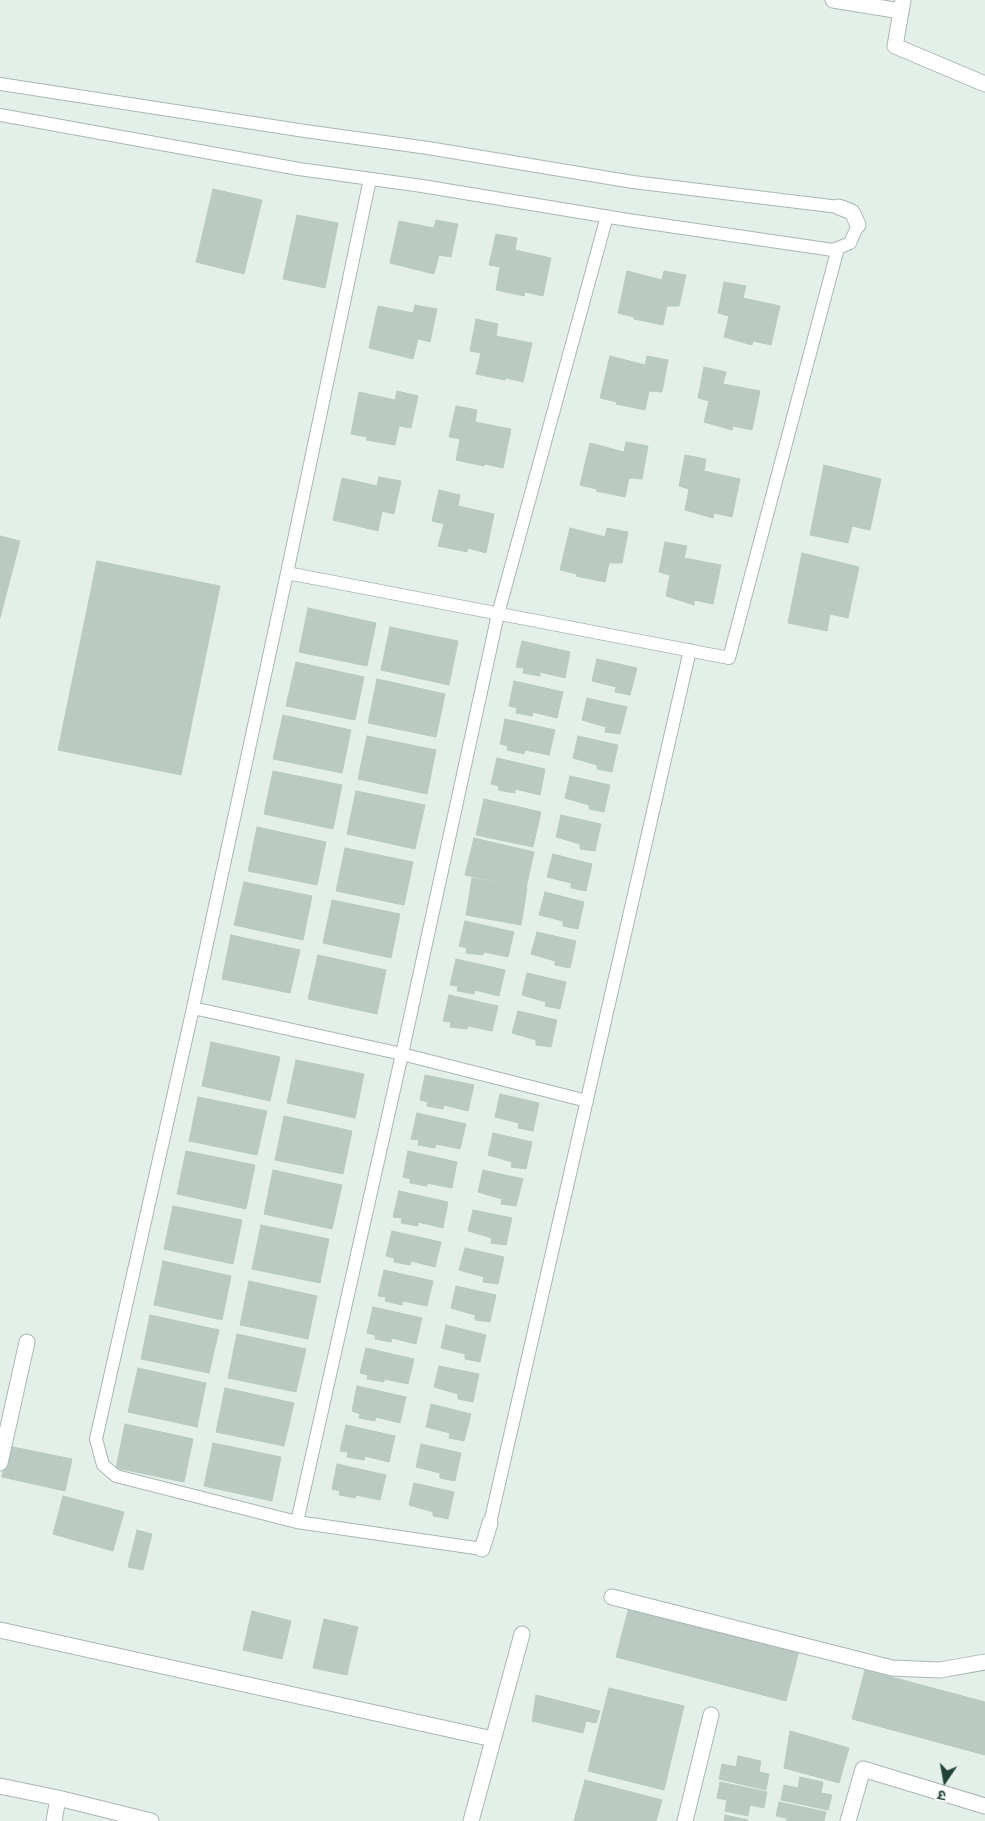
<!DOCTYPE html>
<html>
<head>
<meta charset="utf-8">
<style>
	body { margin:0 }
	#map { position:relative; width:985px; height:1821px; overflow:hidden; background:#e5efea; font-family:"DejaVu Sans","Noto Sans Devanagari",sans-serif }
	canvas { display:block }
	.north { position:absolute; left:920px; top:1756px; width:50px; height:50px; -webkit-text-stroke:4px #f6fbf9; paint-order:stroke; rotate:192deg; font-size:14px; font-weight:700; line-height:20px; text-align:center; color:#224339 }
	.north::after { content:''; display:block; margin:auto; width:18px; height:22px; background:#224339; clip-path:polygon(50% 0,100% 100%,50% 72%,0 100%) }
</style>
</head>
<body>
<div id="map">
<canvas width="985" height="1821"></canvas>
<div class="north">उ</div>
</div>
<script>
const ctx = document.querySelector('canvas').getContext('2d');
ctx.lineJoin = 'round';
function fillPath(path, color) { ctx.fillStyle = color; ctx.fill(path, 'evenodd'); }
const shape = rows => new Path2D(rows.map(r => 'M' + r).join(''));
function stroke(path, color, width, dash) { ctx.strokeStyle = color; ctx.lineWidth = width; ctx.lineCap = dash ? 'butt' : 'round'; ctx.setLineDash(dash || []); ctx.stroke(path); }
const building = shape([
	[213,189,262,200,244,274,196,262,213,189],
	[297,215,338,223,325,288,283,279,297,215],
	[436,220,458,224,451,257,439,255,434,274,390,263,399,221,434,228,436,220],
	[496,234,517,238,515,250,551,258,543,296,525,292,524,296,496,290,500,267,489,265,496,234],
	[627,271,662,280,664,271,686,275,679,306,667,306,663,325,634,319,634,317,618,313,627,271],
	[724,282,746,286,743,298,780,306,771,345,753,341,752,345,724,337,729,316,718,313,724,282],
	[415,305,437,309,430,342,418,339,413,359,369,348,378,306,413,313,415,305],
	[476,319,498,324,496,336,532,343,523,382,506,378,505,380,476,374,481,353,470,351,476,319],
	[610,356,645,365,647,356,668,360,662,392,649,391,645,410,616,404,617,402,600,398,610,356],
	[704,367,726,372,723,384,760,391,752,430,733,426,732,430,704,422,709,401,698,398,704,367],
	[397,391,418,396,411,428,399,426,395,445,366,440,367,437,351,434,359,392,395,400,397,391],
	[456,406,477,410,475,422,511,429,503,468,485,464,484,466,456,460,460,439,449,437,456,406],
	[626,442,648,446,642,479,629,478,625,497,596,491,597,489,580,485,590,443,624,452,626,442],
	[685,455,706,459,704,471,740,479,732,517,714,513,713,518,685,510,689,489,679,486,685,455],
	[824,465,881,479,870,530,852,526,848,543,810,535,824,465],
	[379,477,401,481,394,514,382,511,378,531,333,520,342,478,377,486,379,477],
	[439,490,460,495,458,506,494,514,486,553,468,548,467,552,438,546,444,524,432,521,439,490],
	[570,528,605,537,607,528,628,532,622,563,609,563,605,582,576,576,577,574,560,570,570,528],
	[0,536,20,541,0,618,0,536],
	[665,542,687,546,684,558,721,565,713,604,694,600,694,605,666,596,670,575,659,572,665,542],
	[802,553,859,567,848,618,830,614,827,631,788,623,802,553],
	[97,561,220,586,181,775,58,750,97,561],
	[308,608,376,623,367,666,299,652,308,608],
	[390,627,458,641,449,685,381,670,390,627],
	[522,641,570,652,565,678,540,672,540,676,523,673,524,668,516,667,522,641],
	[597,659,637,668,630,695,615,692,616,687,592,681,597,659],
	[296,662,364,677,355,720,286,706,296,662],
	[377,679,445,694,436,737,368,723,377,679],
	[514,681,563,692,557,718,533,712,532,716,516,713,517,708,509,706,514,681],
	[587,698,627,707,620,734,605,732,606,727,582,720,587,698],
	[283,715,351,730,342,773,273,759,283,715],
	[505,719,555,730,549,755,525,750,524,754,507,750,508,746,500,744,505,719],
	[367,736,436,750,427,794,358,779,367,736],
	[578,736,618,745,612,772,597,769,597,765,573,758,578,736],
	[497,758,545,769,540,795,515,789,515,793,498,790,499,786,491,784,497,758],
	[273,771,342,785,333,829,264,814,273,771],
	[570,776,610,785,604,812,589,809,589,805,565,798,570,776],
	[356,791,425,805,415,849,347,834,356,791],
	[484,799,541,812,533,847,476,835,484,799],
	[561,815,601,824,595,851,580,849,580,844,556,837,561,815],
	[257,827,326,842,317,885,248,871,257,827],
	[474,838,534,852,526,888,465,875,474,838],
	[345,848,413,862,404,905,336,891,345,848],
	[553,854,592,864,586,891,571,888,571,883,547,877,553,854],
	[472,878,527,888,521,925,466,915,472,878],
	[244,882,312,896,303,940,234,925,244,882],
	[545,892,584,902,578,929,563,926,563,921,539,915,545,892],
	[332,900,400,914,391,958,323,943,332,900],
	[465,921,514,932,508,957,484,952,483,955,466,953,467,948,459,946,465,921],
	[537,932,576,941,570,968,555,965,555,961,531,954,537,932],
	[231,935,300,950,290,993,222,979,231,935],
	[318,955,386,970,377,1014,308,999,318,955],
	[456,959,505,970,499,996,475,990,474,994,457,991,458,986,450,985,456,959],
	[527,973,566,982,560,1009,545,1006,546,1002,522,995,527,973],
	[449,995,498,1006,492,1031,468,1026,467,1029,450,1027,451,1022,443,1021,449,995],
	[518,1011,557,1020,551,1047,536,1045,536,1040,512,1033,518,1011],
	[211,1042,280,1057,270,1101,202,1086,211,1042],
	[296,1060,364,1074,355,1118,287,1103,296,1060],
	[425,1075,474,1085,468,1111,444,1105,443,1109,427,1106,428,1102,420,1100,425,1075],
	[500,1094,539,1103,533,1131,518,1128,519,1123,495,1117,500,1094],
	[198,1097,267,1111,257,1155,189,1141,198,1097],
	[417,1113,466,1124,460,1149,436,1144,435,1148,418,1145,419,1140,411,1139,417,1113],
	[284,1116,352,1131,343,1174,275,1160,284,1116],
	[493,1133,532,1142,526,1169,511,1167,512,1162,488,1155,493,1133],
	[186,1151,255,1165,246,1209,177,1194,186,1151],
	[408,1151,457,1162,452,1188,427,1183,427,1186,410,1183,410,1179,403,1177,408,1151],
	[273,1170,342,1185,332,1229,264,1214,273,1170],
	[483,1170,523,1179,516,1206,501,1204,502,1199,478,1192,483,1170],
	[399,1191,448,1202,443,1228,418,1222,418,1226,401,1223,402,1218,393,1217,399,1191],
	[173,1206,242,1220,233,1264,164,1249,173,1206],
	[473,1210,512,1218,506,1245,491,1243,492,1238,468,1231,473,1210],
	[261,1225,329,1239,320,1283,252,1269,261,1225],
	[392,1231,441,1242,435,1267,411,1261,410,1265,394,1262,394,1258,386,1256,392,1231],
	[465,1248,504,1257,498,1284,483,1282,484,1277,459,1270,465,1248],
	[163,1261,231,1276,222,1320,154,1305,163,1261],
	[384,1270,433,1281,427,1306,403,1301,402,1305,385,1301,386,1297,378,1296,384,1270],
	[249,1281,317,1296,308,1339,240,1325,249,1281],
	[456,1286,496,1295,490,1322,475,1320,475,1315,451,1308,456,1286],
	[373,1307,422,1318,416,1344,392,1338,391,1342,375,1339,375,1335,367,1333,373,1307],
	[150,1315,219,1330,209,1373,141,1359,150,1315],
	[446,1325,486,1335,480,1362,465,1359,465,1354,441,1348,446,1325],
	[237,1334,306,1349,296,1392,228,1378,237,1334],
	[366,1348,414,1359,408,1384,384,1379,384,1382,367,1379,368,1375,360,1373,366,1348],
	[439,1366,479,1374,473,1402,458,1399,458,1394,434,1387,439,1366],
	[138,1368,206,1383,197,1427,128,1412,138,1368],
	[357,1386,406,1397,400,1423,376,1417,375,1421,359,1418,360,1414,352,1411,357,1386],
	[225,1388,294,1403,284,1446,216,1432,225,1388],
	[431,1404,471,1414,464,1441,449,1438,450,1433,426,1427,431,1404],
	[125,1424,193,1439,184,1482,116,1468,125,1424],
	[346,1425,395,1436,389,1462,365,1456,364,1460,347,1457,348,1452,340,1451,346,1425],
	[213,1443,281,1457,272,1501,204,1486,213,1443],
	[421,1444,461,1453,455,1481,440,1478,440,1473,416,1467,421,1444],
	[8,1446,72,1459,65,1491,2,1477,8,1446],
	[337,1464,386,1475,380,1500,356,1495,355,1498,339,1495,340,1491,332,1489,337,1464],
	[414,1483,454,1492,448,1519,433,1516,433,1512,409,1505,414,1483],
	[63,1496,124,1512,113,1551,53,1534,63,1496],
	[137,1530,152,1534,143,1570,128,1567,137,1530],
	[630,1603,800,1647,786,1701,616,1657,630,1603],
	[252,1611,291,1621,282,1659,243,1650,252,1611],
	[324,1619,358,1627,347,1675,313,1668,324,1619],
	[865,1670,985,1702,985,1755,852,1719,865,1670],
	[609,1688,684,1706,664,1790,588,1771,609,1688],
	[536,1695,600,1711,596,1723,586,1721,583,1733,532,1721,536,1695],
	[790,1731,849,1748,839,1783,784,1768,790,1731],
	[738,1756,761,1761,759,1772,769,1774,766,1790,719,1779,722,1764,736,1767,738,1756],
	[800,1777,823,1782,821,1793,832,1795,828,1810,781,1800,784,1785,798,1788,800,1777],
	[585,1780,662,1800,656,1821,574,1821,585,1780],
	[720,1782,767,1792,764,1808,750,1805,748,1816,725,1811,727,1800,717,1798,720,1782],
	[779,1802,826,1812,824,1821,786,1821,787,1818,776,1816,779,1802],
	[725,1815,748,1820,748,1821,724,1821,725,1815]
]);
const lane = shape([
	[0,84,305,131,428,148,633,182,839,207],
	[0,115,299,169,422,186,628,220,833,250,850,243,858,225],
	[370,179,287,573,729,658,838,248],
	[287,573,193,1008,96,1439,103,1465,116,1476,297,1522,482,1549],
	[193,1008,402,1054,587,1101],
	[297,1522,402,1054,498,614,607,216],
	[490,1523,690,650]
]);
const street = shape([
	[833,0,901,11],
	[903,0,895,46,985,84],
	[839,207,852,212,858,225],
	[0,1463,27,1342],
	[482,1549,490,1523],
	[612,1597,892,1668,940,1670,985,1662],
	[0,1630,493,1739],
	[0,1786,58,1798,151,1821],
	[54,1821,58,1798],
	[471,1821,522,1634],
	[685,1821,711,1715],
	[848,1821,863,1769,985,1806]
]);
fillPath(building, '#bacac3');
stroke(building, '#b7cac1', 1);
stroke(lane, '#a7b8b1', 14);
stroke(street, '#a7b8b1', 17);
stroke(lane, '#fff', 12);
stroke(street, '#fff', 15);
</script>
</body>
</html>
